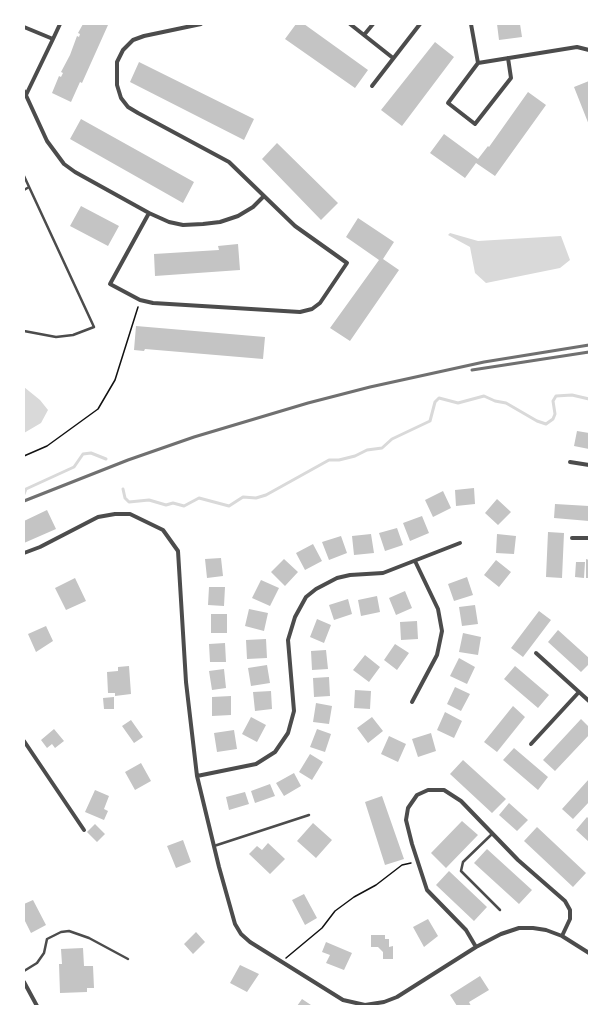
<!DOCTYPE html>
<html>
<head>
<meta charset="utf-8">
<style>
	body { margin:0 }
	#map { position:relative; width:613px; height:1030px; overflow:hidden; background:#fff; font-family:"Varela Round",sans-serif }
	canvas { display:block }
	.frame { position:absolute; inset:0; border:25px solid #fff; pointer-events:none }
</style>
</head>
<body>
<div id="map">
<canvas width="613" height="1030"></canvas>
<div class="frame"></div>
</div>
<script>
const ctx = document.querySelector('canvas').getContext('2d');
ctx.lineJoin = 'round';
function fillPath(path, color) { ctx.fillStyle = color; ctx.fill(path, 'evenodd'); }
const shape = rows => new Path2D(rows.map(r => 'M' + r).join(''));
function stroke(path, color, width, dash) { ctx.strokeStyle = color; ctx.lineWidth = width; ctx.lineCap = dash ? 'butt' : 'round'; ctx.setLineDash(dash || []); ctx.stroke(path); }
const water = shape([
	[450,233,478,241,561,236,570,260,560,268,486,283,475,273,470,247,448,235],
	[24,387,40,400,48,410,41,423,24,433]
]);
const stream = shape([
	[123,489,125,498,129,502,149,500,166,505,173,503,184,506,199,498,229,506,243,497,256,498,266,495,329,460,339,460,355,456,367,450,382,448,392,439,430,421,435,402,439,398,458,403,484,396,495,401,506,403,537,421,546,424,553,419,555,414,553,401,556,396,572,395,589,399],
	[24,494,26,489,74,467,83,454,91,453,106,459]
]);
const building = shape([
	[83,24,108,25,82,83,80,82,71,102,52,93,59,76,61,77,63,73,61,72,70,55,77,36,79,37,80,34,78,33],
	[296,24,304,24,368,70,355,88,285,39],
	[497,24,520,24,522,37,499,40],
	[435,42,454,57,402,126,381,110],
	[139,62,254,119,244,140,130,82],
	[589,81,589,125,574,87],
	[528,92,546,105,495,176,476,163,465,178,430,153,444,134,478,159,488,146,489,147],
	[81,119,194,182,183,203,70,139],
	[277,143,338,203,321,220,262,159],
	[81,206,119,226,108,246,70,226],
	[358,218,394,242,383,259,399,270,350,341,330,328,379,260,346,237],
	[238,244,240,270,155,276,154,254,219,250,218,246],
	[136,326,265,337,263,359,145,349,144,351,134,350],
	[577,431,589,433,589,449,574,446],
	[474,488,475,504,456,506,455,490],
	[443,491,451,508,433,517,425,500],
	[497,499,511,512,498,525,485,513],
	[555,504,589,506,589,521,554,518],
	[47,510,56,529,24,543,24,521],
	[422,516,429,533,410,541,403,523],
	[397,528,403,545,385,551,379,533],
	[548,532,564,533,562,578,546,577],
	[371,534,374,553,354,555,352,536],
	[497,534,516,536,514,554,496,553],
	[341,536,347,553,329,560,322,542],
	[313,544,322,561,305,570,296,553],
	[221,558,223,576,207,578,205,559],
	[284,559,298,572,285,586,271,572],
	[586,559,589,560,589,578,586,578],
	[496,560,511,572,499,587,484,575],
	[576,562,585,562,584,578,575,577],
	[467,577,473,595,454,601,448,584],
	[75,578,86,601,66,610,55,588],
	[261,580,279,588,270,606,252,598],
	[209,587,225,587,224,606,208,605],
	[405,591,412,608,396,615,389,598],
	[377,596,380,612,361,616,358,600],
	[348,599,352,614,334,620,329,605],
	[475,605,478,624,462,626,459,607],
	[249,609,268,613,264,631,245,626],
	[539,611,551,620,523,657,511,648],
	[211,614,227,614,227,633,211,633],
	[317,619,331,625,324,643,310,637],
	[417,621,418,639,401,640,400,622],
	[46,626,53,641,36,652,28,634],
	[558,630,589,658,589,664,581,672,548,642],
	[463,633,481,637,478,655,459,652],
	[266,639,267,658,247,659,246,640],
	[225,643,226,662,210,662,209,644],
	[395,644,409,653,397,670,384,660],
	[326,650,328,669,312,670,311,651],
	[365,655,380,667,369,682,353,670],
	[459,658,475,667,467,684,450,676],
	[267,665,270,683,251,686,248,668],
	[129,666,131,694,115,696,115,693,108,693,107,672,118,671,118,667],
	[515,666,549,695,538,708,504,679],
	[224,669,226,688,212,690,209,671],
	[329,677,330,696,314,697,313,678],
	[455,687,470,694,461,711,447,704],
	[355,690,371,691,370,709,354,708],
	[271,691,272,709,255,711,253,692],
	[231,696,231,715,212,716,212,697],
	[114,697,114,709,104,709,103,698],
	[316,703,332,706,329,724,313,722],
	[513,706,525,717,497,752,484,742],
	[445,712,462,721,454,738,437,730],
	[251,717,266,725,257,742,242,734],
	[372,717,383,731,368,743,357,728],
	[581,719,589,727,589,735,555,771,543,760],
	[131,720,143,737,134,743,122,726],
	[54,729,64,741,55,748,52,744,47,748,41,740],
	[317,729,331,734,325,752,310,747],
	[234,730,237,749,217,752,214,733],
	[431,733,436,751,418,757,412,739],
	[389,736,406,744,398,762,381,754],
	[514,748,548,777,538,790,503,760],
	[310,754,323,762,312,780,299,772],
	[463,760,506,799,492,813,450,774],
	[141,763,151,781,135,790,125,772],
	[294,773,301,786,284,796,276,783],
	[589,779,589,802,573,819,562,809],
	[270,784,275,796,255,803,251,791],
	[95,790,109,796,104,809,108,811,104,820,85,812],
	[245,792,249,804,229,810,226,797],
	[382,796,404,859,385,865,365,802],
	[509,803,528,820,517,831,499,815],
	[587,817,589,819,589,842,576,830],
	[462,821,478,835,446,868,431,853],
	[313,823,332,840,316,858,297,841],
	[95,824,105,834,97,842,87,832],
	[537,827,586,873,573,887,524,841],
	[183,840,191,862,176,868,167,846],
	[268,843,285,859,270,874,249,854,257,846,262,850],
	[487,849,532,890,519,904,474,863],
	[449,871,487,907,474,921,436,885],
	[304,894,317,918,305,925,292,900],
	[33,900,46,925,31,933,24,919,24,904],
	[428,919,438,936,424,947,413,927],
	[196,932,205,942,193,954,184,944],
	[371,935,385,935,385,939,389,939,389,947,393,946,393,959,383,959,383,952,378,947,371,947],
	[326,942,352,953,344,970,326,963,330,955,322,952],
	[83,948,84,966,93,966,94,988,87,988,87,992,60,993,59,964,62,964,61,949],
	[240,965,259,974,247,992,230,983],
	[480,976,489,990,469,1002,471,1006,457,1006,450,995],
	[302,999,311,1005,310,1006,297,1006]
]);
const path = shape([
	[24,456,47,446,98,409,115,380,138,307],
	[286,958,322,928,335,911,354,897,376,885,402,865,411,863]
]);
const service = shape([
	[24,176,94,327,73,335,56,337,24,331],
	[24,190,29,187],
	[492,834,463,862,461,871,500,910],
	[214,846,309,815],
	[24,971,37,963,44,953,47,939,61,932,69,931,89,938,128,959]
]);
const minor = shape([
	[201,24,144,36,133,40,123,50,117,62,117,85,121,98,128,107,138,113,229,162,295,226,347,263,320,303,312,309,300,312,153,303,140,300,110,284,149,213,169,222,183,225,203,224,220,222,238,216,253,207,264,196],
	[350,24,393,58],
	[471,24,478,63,577,47,589,50],
	[24,27,53,39,26,95],
	[364,35,373,24],
	[53,39,60,24],
	[478,63,448,103,475,124,511,78,508,58],
	[372,86,420,24],
	[24,91,47,141,64,164,75,172,149,213],
	[570,462,589,465],
	[572,538,589,538],
	[24,553,40,547,98,517,115,514,130,514,163,530,178,551,186,682,197,776,219,867,235,924,241,934,250,942,343,1000,365,1005,384,1002,397,997,476,947,501,934,519,928,533,928,546,930,562,936,589,953],
	[536,653,589,701],
	[412,702,437,655,442,631,438,609,415,561],
	[24,741,84,830],
	[531,744,579,692],
	[197,776,256,764,275,752,288,733,294,711,288,640,295,617,306,597,316,589,337,578,350,575,383,573,460,543],
	[476,947,466,930,427,890,412,844,406,820,408,808,417,795,428,790,444,790,461,801,518,860,565,901,570,910,570,919,562,936],
	[24,982,37,1006]
]);
const rail = shape([
	[472,370,589,352],
	[24,501,128,460,194,437,308,403,370,387,484,362,589,345]
]);
fillPath(water, '#d9d9d9');
stroke(stream, '#d9d9d9', 3);
fillPath(building, '#c4c4c4');
stroke(path, '#111', 1.5);
stroke(service, '#4c4c4c', 2.5);
stroke(minor, '#4c4c4c', 4);
stroke(rail, '#707070', 3);
</script>
</body>
</html>
